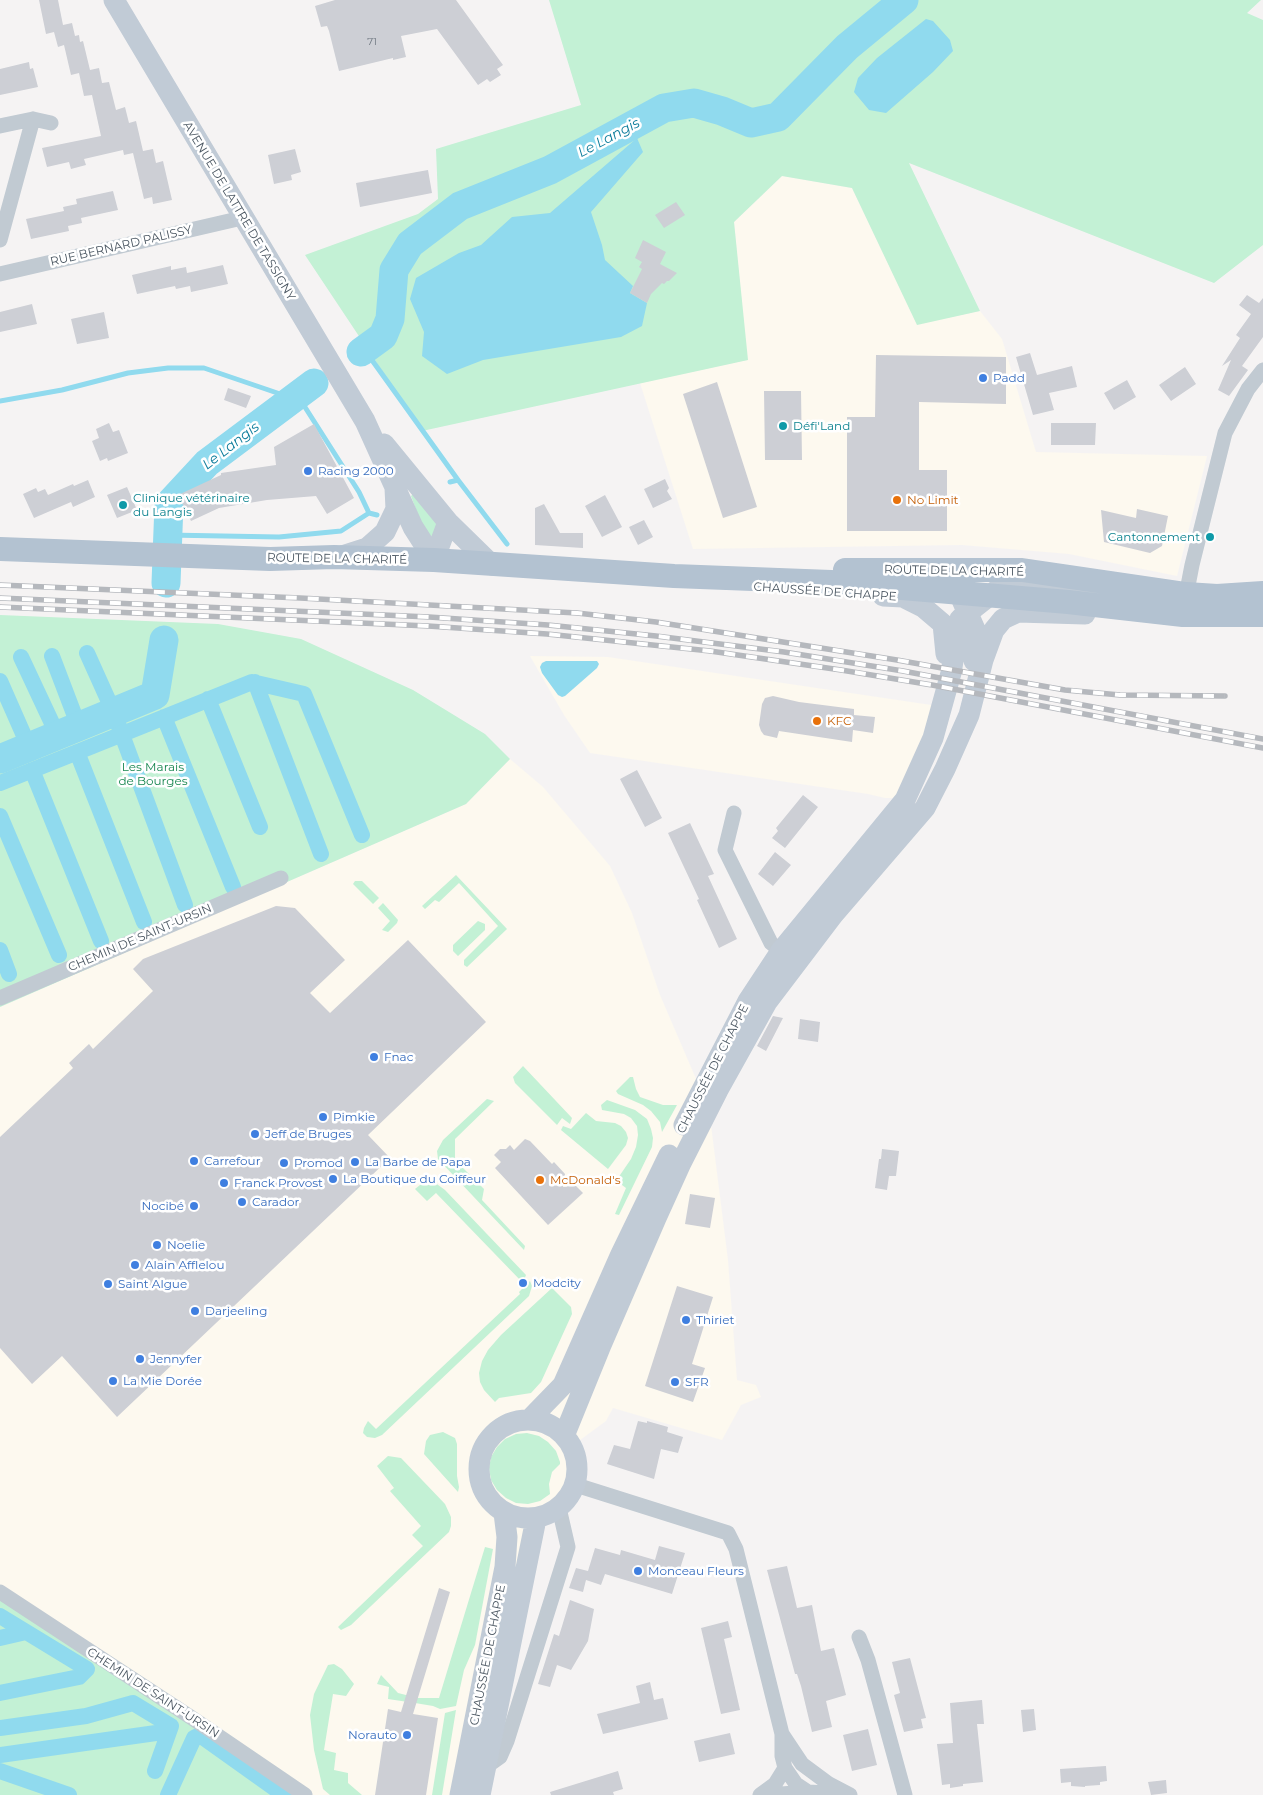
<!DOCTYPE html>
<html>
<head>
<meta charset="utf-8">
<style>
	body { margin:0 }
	canvas { display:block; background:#f5f3f3 }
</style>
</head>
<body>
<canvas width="1263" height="1795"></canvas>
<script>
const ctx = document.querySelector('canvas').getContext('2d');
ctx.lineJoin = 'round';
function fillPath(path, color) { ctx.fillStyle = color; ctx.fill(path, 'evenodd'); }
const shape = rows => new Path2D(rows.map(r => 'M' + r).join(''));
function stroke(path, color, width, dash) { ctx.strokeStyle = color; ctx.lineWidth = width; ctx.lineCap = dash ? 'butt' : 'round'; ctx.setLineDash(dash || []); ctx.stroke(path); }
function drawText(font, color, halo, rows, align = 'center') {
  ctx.font = font + ' Montserrat,sans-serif'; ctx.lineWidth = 5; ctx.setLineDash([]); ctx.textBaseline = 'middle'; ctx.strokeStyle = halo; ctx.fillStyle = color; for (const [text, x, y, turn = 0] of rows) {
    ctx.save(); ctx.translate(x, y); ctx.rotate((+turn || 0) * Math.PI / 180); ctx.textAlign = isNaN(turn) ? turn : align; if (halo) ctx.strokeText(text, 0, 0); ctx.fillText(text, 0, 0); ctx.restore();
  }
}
const commercial = shape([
	[782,176,852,188,917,324,980,311,1002,339,1036,452,1207,456,1177,576,1069,554,962,545,693,549,640,383,747,360,734,222],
	[530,656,608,657,938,706,895,798,885,798,868,794,590,753,564,715],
	[510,759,543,787,610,866,632,913,660,995,709,1109,728,1260,737,1380,756,1385,761,1397,741,1405,722,1440,613,1408,606,1421,572,1446,578,1466,576,1485,565,1503,551,1514,536,1519,480,1795,305,1795,0,1592,0,1007,466,804]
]);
const green = shape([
	[549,0,1261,0,1247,13,1263,20,1263,245,1214,283,909,163,980,311,917,325,852,188,782,176,734,222,748,360,422,431,305,255,418,214,438,199,436,149,581,105],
	[414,493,438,524,435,537,425,534,411,496],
	[0,615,218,624,301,639,413,690,485,734,510,759,466,804,0,1007],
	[456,875,507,929,467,967,464,965,464,960,498,926,459,883,439,902,435,900,425,909,422,906],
	[355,881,362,881,379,898,373,904,353,884],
	[383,903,398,920,397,923,388,932,382,930,390,921,378,908],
	[478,921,485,924,485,930,458,956,453,951,453,945],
	[523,1066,572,1118,570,1124,562,1118,557,1125,515,1083,513,1077],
	[630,1077,633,1077,636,1089,640,1097,663,1105,677,1105,662,1132,660,1122,651,1111,643,1105,618,1094,616,1091],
	[487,1099,494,1101,455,1139,455,1160,484,1189,482,1200,525,1246,524,1250,438,1159,437,1151,443,1140],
	[607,1100,635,1110,647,1119,651,1129,653,1138,652,1147,619,1215,615,1214,626,1188,618,1182,618,1178,631,1159,636,1147,638,1135,637,1126,631,1118,624,1114,602,1110,601,1105],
	[586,1113,596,1121,615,1123,621,1126,626,1132,628,1138,626,1145,608,1169,561,1130,563,1126,571,1129],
	[425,1181,434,1182,445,1190,526,1275,523,1283,436,1193,427,1201,415,1189],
	[530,1281,532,1286,529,1296,382,1435,375,1438,367,1437,363,1433,364,1428,368,1421,376,1429,520,1294,519,1292],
	[552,1288,571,1307,572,1314,541,1382,531,1393,499,1398,495,1402,484,1390,480,1382,479,1373,482,1361,488,1350,501,1335],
	[443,1432,455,1438,457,1444,457,1476,459,1487,458,1492,424,1454,426,1441,430,1435],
	[527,1433,539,1436,548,1442,556,1451,560,1462,560,1464,552,1472,549,1484,550,1494,540,1501,528,1504,516,1503,506,1498,497,1490,491,1480,489,1468,491,1457,497,1447,505,1439,516,1434],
	[388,1456,401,1458,445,1504,451,1517,451,1526,449,1532,351,1625,341,1630,338,1627,423,1546,412,1535,421,1526,390,1491,394,1488,377,1466],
	[485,1547,493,1549,475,1645,464,1670,456,1706,440,1709,433,1706,415,1703,417,1698,439,1698],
	[0,1592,305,1795,0,1795],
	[334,1664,342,1669,354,1684,346,1696,333,1694,324,1750,336,1753,334,1770,348,1773,348,1783,362,1795,330,1795,323,1789,314,1750,310,1715,314,1694,328,1665],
	[381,1675,398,1693,410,1696,408,1702,388,1699,389,1687,377,1684],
	[456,1710,442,1795,432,1795,445,1713]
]);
const water = shape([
	[926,19,933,21,950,40,953,51,933,72,886,113,869,110,854,92,858,78,877,58],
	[637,138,643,152,591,212,602,245,605,260,633,286,630,293,647,303,642,326,621,337,483,360,447,374,422,356,424,332,410,299,416,278,459,253,481,245,512,217,550,213],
	[546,661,597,661,599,664,597,668,565,696,562,697,558,695,542,673,540,667,542,663]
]);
const stream = shape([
	[364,349,458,480,450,482],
	[0,401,62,390,128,373,168,368,204,368,292,398,303,404,359,492,369,513],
	[458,480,507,544],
	[167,535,279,537,341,531,369,513,377,515]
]);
const canal = shape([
	[87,653,114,713,185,905],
	[52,656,79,727],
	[21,657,58,736],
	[0,681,29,747],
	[255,682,321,854],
	[208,699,260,827],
	[164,717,233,887],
	[77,752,144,922],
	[32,770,101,941],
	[0,783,252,682,304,694,362,835],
	[0,816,59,955],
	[0,950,9,974],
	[0,1616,87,1669,79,1677,0,1693],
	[0,1638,26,1632],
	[0,1728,86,1716,133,1703,171,1726,163,1732,0,1755],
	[0,1771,69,1795],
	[155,1771,171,1726],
	[168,1795,194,1738,198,1736,204,1738,284,1795]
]);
const river = shape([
	[361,352,383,336,390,319,394,270,410,244,460,206,550,170,664,108,694,103,722,111,751,123,778,117,847,47,904,0],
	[166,583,169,504,207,463,314,383],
	[0,759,155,695,164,640]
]);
const building = shape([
	[39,0,58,0,63,25,72,23,75,36,79,35,80,42,83,41,90,70,99,68,102,83,109,82,116,110,125,107,129,123,136,121,143,151,138,152,153,149,156,163,163,161,172,200,153,204,152,197,144,199,133,153,124,155,123,150,84,159,86,165,71,169,69,162,47,167,42,148,101,136,92,95,84,96,79,73,71,75,64,45,58,47,54,32,46,34],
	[335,0,456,0,503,65,497,69,501,75,490,82,487,79,478,85,437,29,401,36,406,57,393,60,393,58,339,71,329,31,327,26,321,27,315,6],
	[29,62,30,69,33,68,38,87,0,95,0,69],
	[295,149,301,172,291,175,292,180,274,184,268,155],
	[428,170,432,193,360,207,356,183],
	[113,191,118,210,81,218,82,223,68,226,69,231,31,239,26,219,64,211,63,207,77,204,76,199],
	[676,202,685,215,664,228,655,215],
	[643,240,666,252,660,264,677,273,669,281,667,281,664,284,662,283,651,294,647,303,630,293,642,269,639,267,642,262,635,258],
	[223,265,228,284,191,292,190,286,176,289,175,286,137,294,132,275,171,266,171,270,186,267,187,273],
	[1247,295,1259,303,1263,298,1263,337,1242,366,1248,370,1229,396,1218,390,1231,360,1222,366,1240,338,1236,335,1251,314,1239,305],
	[32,304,37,324,0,332,0,312],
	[104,312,109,338,77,344,71,319],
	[1030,353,1037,375,1072,366,1077,387,1049,393,1054,410,1033,415,1016,357],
	[876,355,1006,357,1006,404,919,402,919,470,947,470,947,531,847,531,847,417,875,417],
	[1185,367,1196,384,1171,401,1159,385],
	[1127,380,1136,397,1114,410,1104,393],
	[717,382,757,507,723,518,683,394],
	[228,388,251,396,246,408,224,400],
	[764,391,801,391,802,460,765,460],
	[109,423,113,432,119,430,128,453,108,461,107,458,100,461,92,441,99,438,96,429],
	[1051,423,1096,423,1095,445,1051,445],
	[314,424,354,498,327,514,316,496,267,500,219,508,191,521,178,495,221,475,221,473,276,465,274,447],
	[665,479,669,488,667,491,672,499,653,508,644,489],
	[88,480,95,497,73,507,71,502,34,518,23,494,36,488,38,492,45,489,48,495,73,484,74,486],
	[127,487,137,510,117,518,107,495],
	[605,495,622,527,602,537,585,506],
	[544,504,560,533,583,533,583,548,535,545,535,508],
	[1137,509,1168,516,1162,546,1150,553,1104,542,1101,510,1136,518],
	[644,520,653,537,638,545,629,527],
	[773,696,799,702,854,709,854,715,875,717,873,733,853,730,852,742,779,731,777,738,764,735,761,731,759,725,762,704,765,698],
	[637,770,662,818,645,827,620,779],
	[803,795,818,807,785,848,772,838,778,831,776,828],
	[690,823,714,874,708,876,737,939,719,948,697,900,699,899,668,833],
	[775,852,791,865,773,886,758,874],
	[276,906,295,908,345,960,310,993,330,1013,408,940,486,1022,368,1135,390,1158,117,1417,62,1356,32,1384,0,1348,0,1137,73,1068,69,1063,89,1044,93,1049,153,991,133,969,143,959],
	[773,1016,783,1018,766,1051,757,1046],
	[800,1019,820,1022,818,1042,798,1039],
	[525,1139,530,1141,552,1164,554,1162,565,1174,563,1187,575,1185,583,1193,548,1225,495,1168,501,1162,494,1155,500,1149,506,1149,510,1145,514,1150],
	[882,1149,899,1151,896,1176,889,1176,887,1190,875,1188,879,1159,881,1159],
	[690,1194,715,1198,710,1228,685,1224],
	[677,1286,713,1297,692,1364,705,1368,693,1402,645,1386],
	[638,1421,647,1423,647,1421,668,1427,667,1432,683,1437,678,1453,661,1449,654,1479,607,1464,614,1445,630,1449],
	[659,1546,685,1553,672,1594,605,1574,601,1585,586,1580,583,1592,569,1588,576,1568,588,1571,595,1548,620,1555,621,1550,655,1560],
	[787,1566,797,1608,812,1605,821,1651,834,1648,846,1695,826,1701,832,1727,812,1732,801,1686,797,1674,795,1674,767,1570],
	[439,1588,450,1592,413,1714,438,1718,426,1795,375,1795,388,1709,401,1712],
	[570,1600,594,1609,588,1641,571,1670,557,1665,550,1687,538,1684,554,1634,559,1636],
	[728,1621,732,1637,724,1639,740,1710,721,1714,701,1628],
	[910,1658,926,1718,921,1719,923,1728,904,1732,894,1695,900,1693,892,1662],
	[650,1682,654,1700,663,1698,668,1719,603,1734,597,1714,640,1703,636,1686],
	[982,1700,984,1724,977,1724,983,1782,963,1784,963,1786,950,1788,950,1784,942,1785,937,1744,953,1743,950,1703],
	[1034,1709,1036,1730,1023,1732,1021,1710],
	[868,1729,877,1765,852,1771,843,1735],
	[730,1733,735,1754,699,1762,694,1741],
	[1106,1766,1107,1781,1100,1782,1100,1785,1085,1786,1085,1787,1071,1786,1071,1782,1061,1783,1060,1769],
	[618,1771,623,1789,613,1792,614,1795,551,1795,550,1792],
	[1166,1780,1167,1793,1151,1795,1148,1782]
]);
const minor = shape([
	[33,119,51,123],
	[0,126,33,119,0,240],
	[0,274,242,218],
	[1185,601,1192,565,1225,433,1248,389,1263,370],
	[734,813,725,850,771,943,781,951],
	[0,998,281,878],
	[576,1485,728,1533,736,1549,782,1734,782,1756,785,1768,796,1784,808,1792],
	[0,1592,192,1718,305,1795],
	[859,1637,868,1660,905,1795],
	[782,1734,802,1764,829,1784,850,1795],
	[486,1767,500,1757,507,1741,568,1547,559,1508],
	[760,1795,775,1784,785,1768],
	[768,1795,808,1792,844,1794]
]);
const secondary = shape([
	[114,0,365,421,413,527,434,560],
	[384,444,448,522,492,565],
	[342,556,367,548,385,532,396,509,395,488],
	[434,560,448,522],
	[883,596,903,597,923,607,943,624,946,654],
	[962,600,977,634,974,661],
	[684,1125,748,1001,781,951,905,800,933,738,951,673,960,619,998,589,1096,588],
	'479 1469a49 49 0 1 1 98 0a49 49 0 1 1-98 0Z',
	[529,1420,563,1385,621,1254,669,1155],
	[564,1436,601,1345,656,1218,681,1163,718,1090,767,1002,833,915,925,808,945,769,969,715,983,660,994,630,1003,619,1018,612,1085,614],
	[460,1795,505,1567,507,1537,504,1513],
	[480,1795,536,1519]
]);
const primary = shape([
	[0,549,270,559,334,557,434,560,674,576,831,582,1068,602,1183,615,1263,615],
	[845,570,1022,570,1186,594,1217,596,1263,593]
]);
const rail = shape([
	[0,585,300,598,577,613,656,622,897,660,1065,690,1120,695,1225,696],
	[0,598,429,617,548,625,656,636,784,652,903,671,1263,739],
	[0,607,428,626,547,634,710,651,841,670,932,685,1263,748]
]);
const markers = [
	[983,378,5,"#3f7fe0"],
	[783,426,5,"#0f9aa8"],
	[308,471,5,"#3f7fe0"],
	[897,500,5,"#e8710a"],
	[123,505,5,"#0f9aa8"],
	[1210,537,5,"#0f9aa8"],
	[817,721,5,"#e8710a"],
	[374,1057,5,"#3f7fe0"],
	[323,1117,5,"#3f7fe0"],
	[255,1134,5,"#3f7fe0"],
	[194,1161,5,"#3f7fe0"],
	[355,1162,5,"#3f7fe0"],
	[284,1163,5,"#3f7fe0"],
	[333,1179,5,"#3f7fe0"],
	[540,1180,5,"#e8710a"],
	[224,1183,5,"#3f7fe0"],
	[242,1202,5,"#3f7fe0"],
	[194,1206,5,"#3f7fe0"],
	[157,1245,5,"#3f7fe0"],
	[135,1265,5,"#3f7fe0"],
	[523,1283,5,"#3f7fe0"],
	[108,1284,5,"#3f7fe0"],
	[195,1311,5,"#3f7fe0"],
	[686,1320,5,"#3f7fe0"],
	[140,1359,5,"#3f7fe0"],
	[113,1381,5,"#3f7fe0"],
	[675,1382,5,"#3f7fe0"],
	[638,1571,5,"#3f7fe0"],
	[407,1735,5,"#3f7fe0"]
];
const numberNames = [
	["71",372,42]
];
const streetNames = [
	["AVENUE DE LATTRE DE TASSIGNY",239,211,59],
	["RUE BERNARD PALISSY",121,246,-13],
	["ROUTE DE LA CHARITÉ",337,559,1],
	["ROUTE DE LA CHARITÉ",954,571,1],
	["CHAUSSÉE DE CHAPPE",825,592,4],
	["CHEMIN DE SAINT-URSIN",140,938,-23],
	["CHAUSSÉE DE CHAPPE",713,1069,-63],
	["CHAUSSÉE DE CHAPPE",488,1655,-79],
	["CHEMIN DE SAINT-URSIN",153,1693,33]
];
const shopNames = [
	["Padd",993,378],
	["Racing 2000",318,471],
	["Fnac",384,1057],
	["Pimkie",333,1117],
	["Jeff de Bruges",265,1134],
	["Carrefour",204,1161],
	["La Barbe de Papa",365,1162],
	["Promod",294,1163],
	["La Boutique du Coiffeur",343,1179],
	["Franck Provost",234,1183],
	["Carador",252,1202],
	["Nocibé",184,1206,"right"],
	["Noelie",167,1245],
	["Alain Afflelou",145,1265],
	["Modcity",533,1283],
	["Saint Algue",118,1284],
	["Darjeeling",205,1311],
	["Thiriet",696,1320],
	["Jennyfer",150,1359],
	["La Mie Dorée",123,1381],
	["SFR",685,1382],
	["Monceau Fleurs",648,1571],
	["Norauto",397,1735,"right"]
];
const cultureNames = [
	["Défi'Land",793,426],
	["Clinique vétérinaire",133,498],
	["du Langis",133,512],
	["Cantonnement",1200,537,"right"]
];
const foodNames = [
	["No Limit",907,500],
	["KFC",827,721],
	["McDonald's",550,1180]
];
const parkNames = [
	["Les Marais",153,767],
	["de Bourges",153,781]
];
const waterNames = [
	["Le Langis",609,138,-28],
	["Le Langis",231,446,-38]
];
fillPath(commercial, '#fdf9ef');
fillPath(green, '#c3f1d5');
fillPath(water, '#90daee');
stroke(stream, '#90daee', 5);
stroke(canal, '#90daee', 16);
stroke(river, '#90daee', 29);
fillPath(building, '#cdcfd5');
stroke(minor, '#c1cad2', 15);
stroke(secondary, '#c1cbd6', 21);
stroke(primary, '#b3c2d1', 24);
stroke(rail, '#b5b8bd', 5.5);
stroke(rail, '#fff', 4, [11]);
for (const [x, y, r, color] of markers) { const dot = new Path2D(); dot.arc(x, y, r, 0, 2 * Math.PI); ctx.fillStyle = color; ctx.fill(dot); stroke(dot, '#fff', 2); }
drawText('10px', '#6b747e', null, numberNames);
drawText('12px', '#4a5661', '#fff', streetNames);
drawText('12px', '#366cbe', '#fff', shopNames, 'left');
drawText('12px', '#0d838f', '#fff', cultureNames, 'left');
drawText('12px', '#c56008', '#fff', foodNames, 'left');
drawText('12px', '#17864f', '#fff', parkNames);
drawText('italic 14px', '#0c7c9b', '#fff', waterNames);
</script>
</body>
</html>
